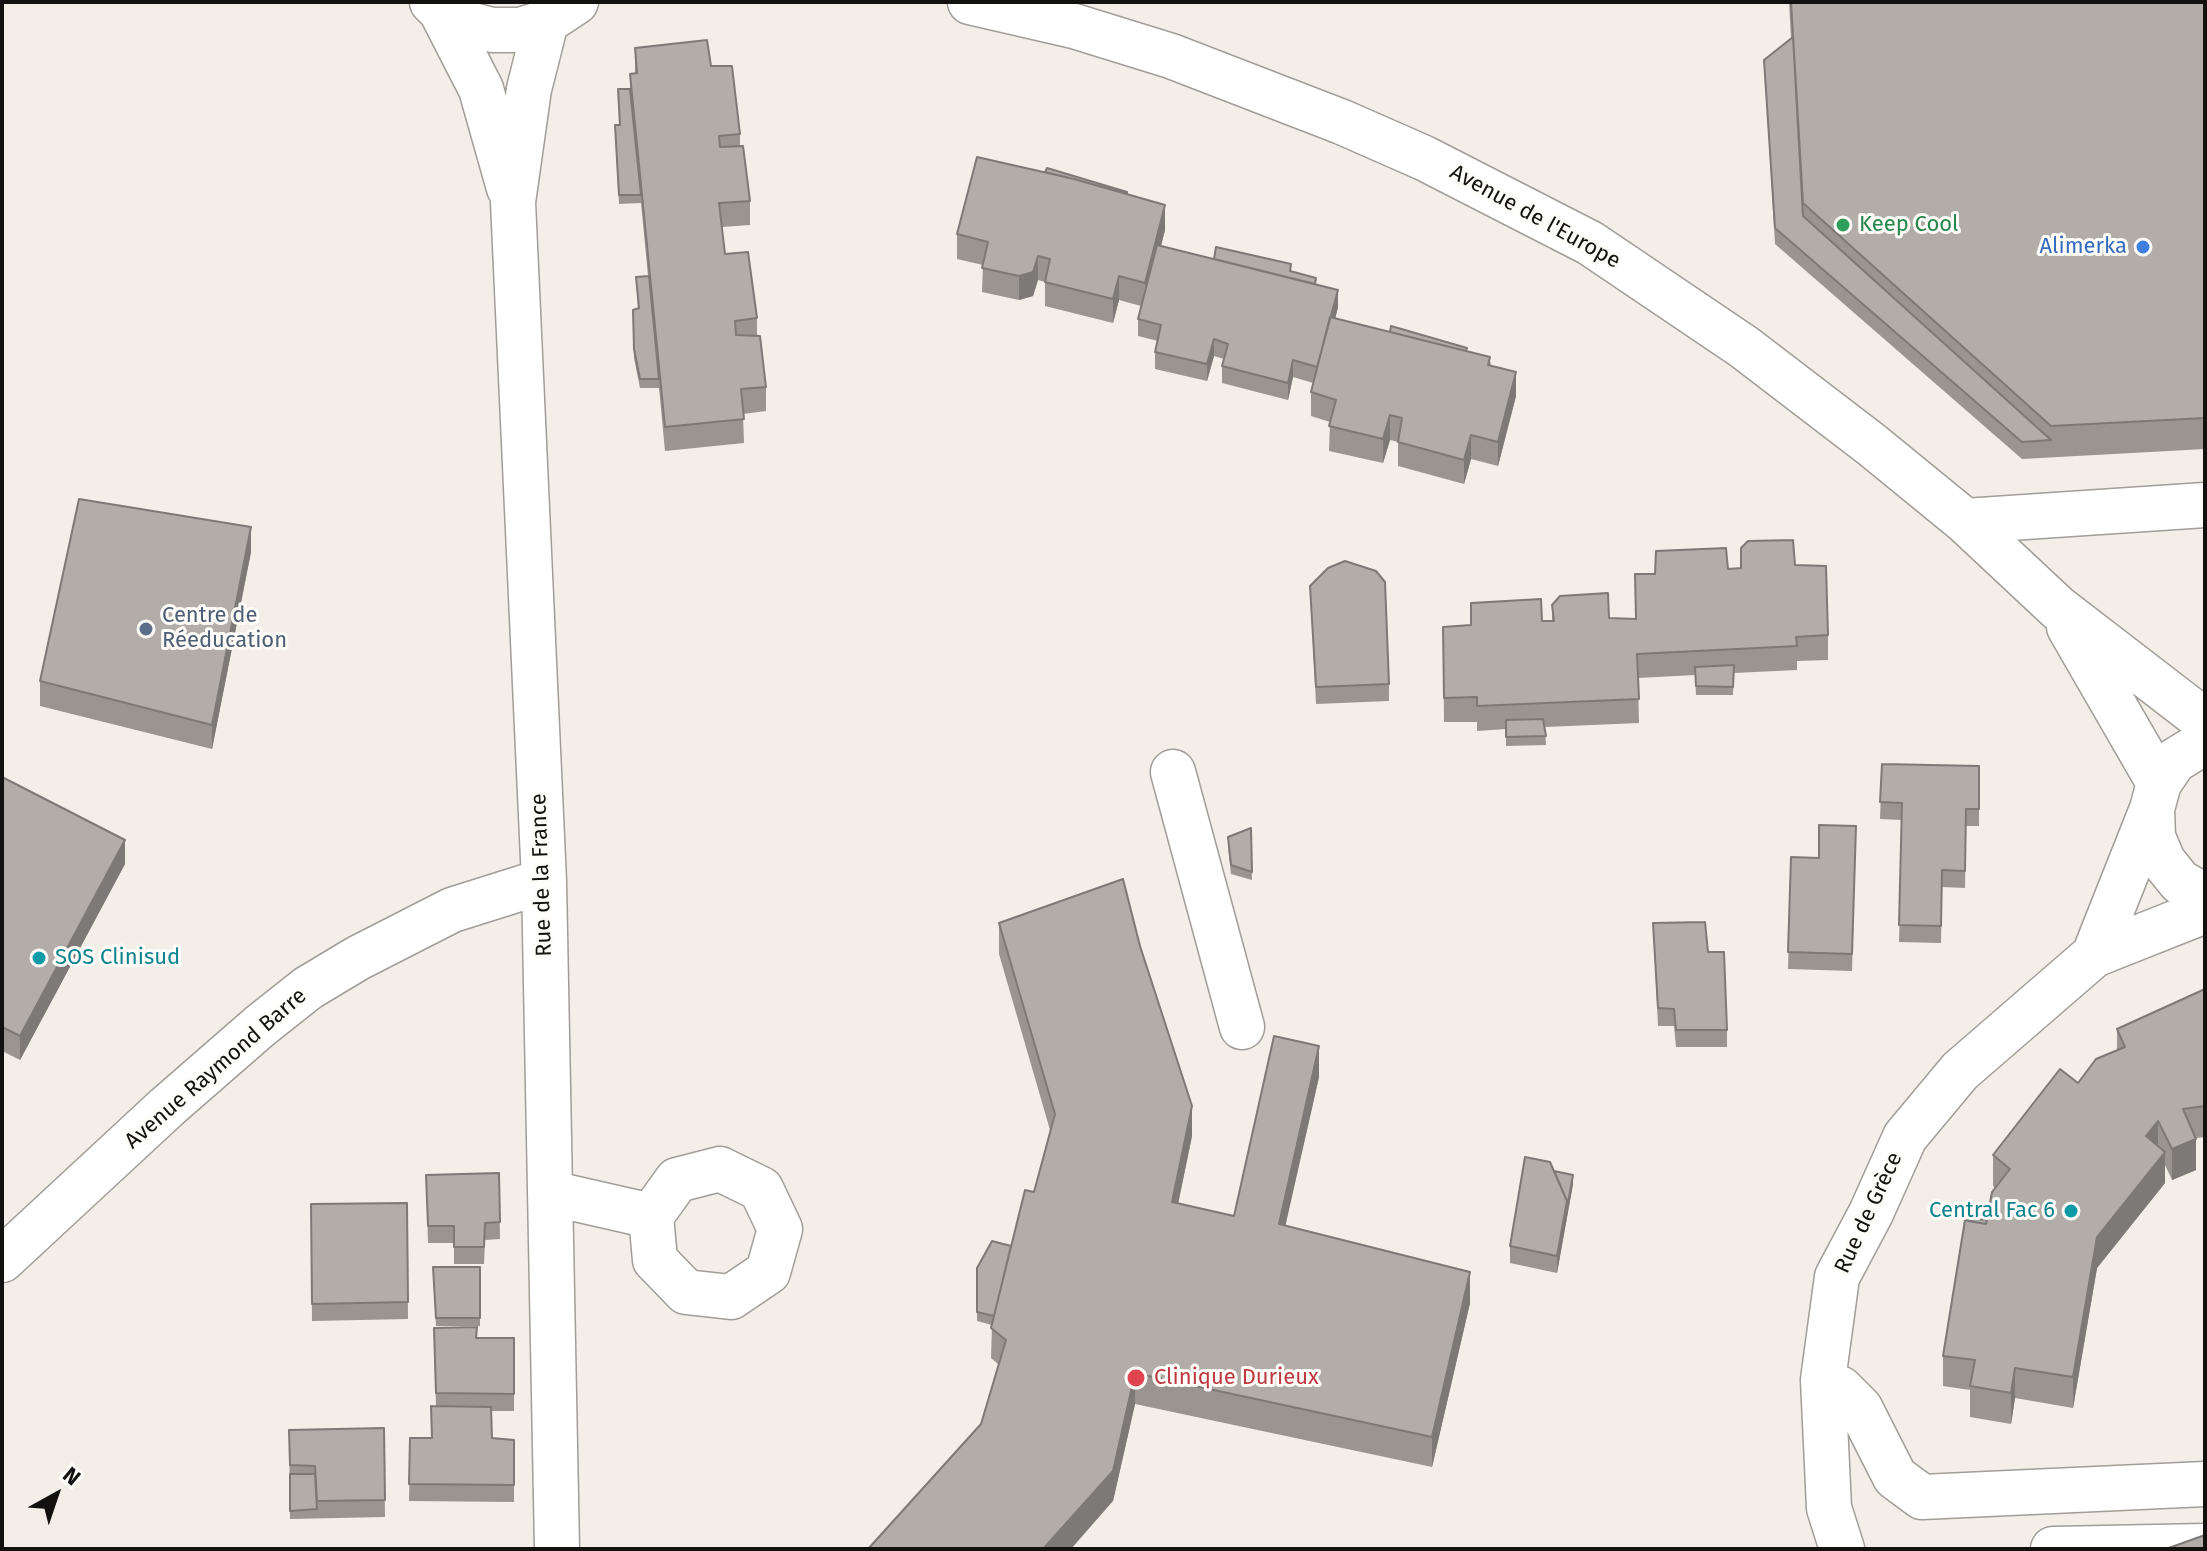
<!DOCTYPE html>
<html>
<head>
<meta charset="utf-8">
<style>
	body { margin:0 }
	#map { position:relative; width:2207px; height:1551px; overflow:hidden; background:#f3eee8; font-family:"Fira Sans",sans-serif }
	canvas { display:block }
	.frame { position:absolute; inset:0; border:4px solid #13110f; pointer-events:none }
	.north { position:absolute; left:16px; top:1455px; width:80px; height:80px; -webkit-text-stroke:6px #fefcf8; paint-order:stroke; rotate:40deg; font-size:22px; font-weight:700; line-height:32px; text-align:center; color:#13110f }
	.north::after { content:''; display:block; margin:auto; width:28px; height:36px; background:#13110f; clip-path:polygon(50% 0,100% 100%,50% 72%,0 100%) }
</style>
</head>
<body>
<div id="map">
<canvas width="2207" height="1551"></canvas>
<div class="frame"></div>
<div class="north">N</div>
</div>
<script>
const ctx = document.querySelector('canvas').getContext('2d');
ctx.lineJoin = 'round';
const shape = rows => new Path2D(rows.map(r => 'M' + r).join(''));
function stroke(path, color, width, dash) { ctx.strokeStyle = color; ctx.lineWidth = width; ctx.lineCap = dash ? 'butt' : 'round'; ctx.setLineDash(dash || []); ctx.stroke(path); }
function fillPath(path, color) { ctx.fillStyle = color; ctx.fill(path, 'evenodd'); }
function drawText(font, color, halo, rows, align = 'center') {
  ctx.font = font + ' "Fira Sans",sans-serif'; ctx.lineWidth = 6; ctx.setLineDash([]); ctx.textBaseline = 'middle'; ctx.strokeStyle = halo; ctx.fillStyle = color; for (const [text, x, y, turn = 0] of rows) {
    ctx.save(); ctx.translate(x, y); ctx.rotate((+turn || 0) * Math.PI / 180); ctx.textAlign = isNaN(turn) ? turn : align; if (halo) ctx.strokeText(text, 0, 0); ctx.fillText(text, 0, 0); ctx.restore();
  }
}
const minor = shape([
	[432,2,441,11,465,23,492,30,520,30,546,22,576,2],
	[970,2,1074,26,1171,56,1342,122,1424,158,1590,243,1744,347,1872,445,1965,521,2058,608,2205,721],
	[441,11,481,89,509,188],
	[546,22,529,89,513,202,544,881,557,1549],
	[1965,521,2205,505],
	[2069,627,2159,783],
	[2205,742,2174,761,2159,783,2152,809,2153,837,2163,861,2180,882,2205,896],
	[1173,772,1242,1027],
	[2094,955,2152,809],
	[720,1169,761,1189,780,1229,768,1272,731,1297,686,1292,655,1260,651,1216,677,1180,720,1169],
	[550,1193,651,1216],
	[2,1260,167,1107,260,1026,308,988,358,958,452,910,544,881],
	[1823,1380,1841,1389,1860,1408,1895,1477,1922,1497,2205,1484],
	[1842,1549,1829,1508,1823,1380,1837,1277,1871,1213,1905,1137,1960,1071,2094,955,2205,911],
	[2053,1549,2205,1546]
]);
const wall = shape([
	[1789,2,2205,2,2205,449,2022,459,1775,244,1764,60,1791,39],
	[635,48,711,66,740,134,740,146,750,201,750,225,722,227,725,254,757,318,757,336,766,387,766,411,743,414,744,443,665,451,659,388,640,388,634,358,633,310,638,309,636,277,648,276,641,203,619,204,615,133,620,125,630,89,630,74,635,73],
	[1127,195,1165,230,1161,246,1214,259,1291,271,1316,285,1338,307,1335,318,1467,351,1490,360,1491,366,1516,396,1498,466,1471,459,1464,484,1398,466,1398,442,1390,440,1383,463,1329,451,1330,422,1311,416,1311,392,1313,383,1293,377,1288,400,1222,383,1222,366,1224,359,1214,356,1207,381,1155,369,1155,352,1158,341,1138,336,1138,319,1141,306,1119,300,1113,323,1045,306,1045,282,1038,280,1033,296,1019,300,982,292,983,265,957,259,957,234],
	[251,552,212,749,40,706,40,681],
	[1795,565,1828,635,1828,660,1797,661,1797,670,1734,673,1733,695,1696,695,1695,675,1638,678,1639,723,1545,727,1546,745,1506,746,1506,729,1477,731,1477,722,1444,722,1443,627,1552,621,1552,605,1609,618,1636,619,1635,574,1655,574],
	[1310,586,1389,684,1389,701,1316,704],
	[1882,764,1979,766,1979,826,1966,826,1965,888,1942,887,1941,943,1899,942,1902,820,1880,819],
	[2,777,125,864,20,1060,2,1051],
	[1856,826,1852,971,1788,969,1791,857,1819,858],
	[1251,828,1252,880,1231,874,1228,846,1228,837],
	[999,923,1140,946,1192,1136,1178,1204,1234,1216,1319,1077,1285,1226,1470,1303,1432,1467,1135,1404,1113,1501,981,1424,999,1365,991,1358,992,1325,977,1321,977,1268,1011,1246,1034,1192,1050,1130,999,954],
	[1653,923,1708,952,1727,1030,1727,1047,1676,1047,1674,1026,1658,1026],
	[2205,989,2205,1137,2196,1138,2196,1170,2172,1180,2165,1165,2165,1183,2097,1268,2073,1408,2015,1398,2011,1424,1970,1417,1970,1390,1943,1386,1943,1356,1987,1220,1995,1188,1993,1186,1993,1155,2117,1051,2117,1029],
	[1554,1171,1573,1184,1557,1273,1510,1263,1510,1246],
	[499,1173,500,1239,485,1240,484,1264,454,1264,454,1243,428,1243,426,1175],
	[407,1203,408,1319,312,1321,311,1204],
	[480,1267,480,1326,436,1326,433,1276],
	[477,1338,514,1338,514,1411,491,1411,492,1438,514,1440,514,1502,409,1501,410,1438,432,1438,436,1406,434,1345],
	[384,1428,385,1517,290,1519,289,1430]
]);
const shadedWall = shape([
	[1165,205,1165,230,1145,307,1145,283],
	[1038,256,1038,280,1033,296,1019,300,1019,276],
	[1119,276,1119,300,1113,323,1113,299],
	[1338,290,1338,307,1320,385,1320,368],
	[1214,339,1214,356,1207,381,1207,364],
	[1293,360,1293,377,1288,400,1288,383],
	[1516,372,1516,396,1498,466,1498,442],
	[1390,415,1390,440,1383,463,1383,439],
	[1471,435,1471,459,1464,484,1464,460],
	[251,527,251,552,212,749,212,725],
	[125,840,125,864,20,1060,20,1036],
	[1319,1046,1319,1077,1279,1254,1279,1224],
	[1192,1106,1192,1136,1172,1233,1172,1202],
	[2158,1121,2158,1151,2146,1136],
	[2196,1139,2196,1170,2172,1180,2172,1149],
	[2165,1152,2165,1183,2097,1268,2073,1408,2073,1377,2097,1237],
	[1573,1175,1573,1184,1557,1273,1557,1256,1567,1201],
	[1470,1272,1470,1303,1432,1467,1432,1437],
	[2015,1368,2015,1398,2011,1424,2011,1393],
	[1135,1373,1135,1404,1113,1501,1071,1549,1043,1549]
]);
const building = shape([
	[1791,2,2205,2,2205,418,2051,426,1803,203,1791,2],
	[1793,37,1803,216,2051,440,2022,442,1775,228,1764,60,1793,37],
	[707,40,711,66,732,66,740,134,719,136,720,147,743,146,750,201,719,203,725,254,748,252,757,318,735,321,736,335,760,336,766,387,741,389,744,419,665,427,630,74,637,73,635,48,707,40],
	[618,89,630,89,641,195,619,195,615,125,620,125,618,89],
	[977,157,1074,179,1165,205,1145,283,1119,276,1113,299,1045,282,1050,259,1038,256,1033,272,1019,276,982,268,988,242,957,234,977,157],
	[1047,168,1127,192,1127,194,1074,179,1045,172,1047,168],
	[1157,245,1338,290,1317,367,1293,360,1288,383,1222,366,1228,344,1214,339,1207,364,1155,352,1161,325,1138,319,1157,245],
	[1216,247,1291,264,1290,271,1316,278,1315,284,1214,259,1216,247],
	[649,276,659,379,640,379,634,349,633,310,639,308,636,277,649,276],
	[1330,317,1490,357,1488,365,1516,372,1498,442,1471,435,1464,460,1398,442,1402,418,1390,415,1383,439,1329,426,1336,400,1311,392,1330,317],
	[1391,326,1467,348,1466,351,1390,332,1391,326],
	[79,499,251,527,212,725,40,681,79,499],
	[1793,540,1795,565,1826,566,1828,635,1796,637,1797,646,1637,654,1639,699,1477,706,1477,697,1444,698,1443,627,1471,625,1471,603,1541,599,1542,621,1554,621,1552,605,1560,596,1608,593,1609,618,1636,619,1635,574,1655,574,1656,551,1726,548,1728,569,1741,568,1741,548,1748,541,1793,540],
	[1345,561,1376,571,1385,582,1389,684,1316,687,1310,586,1328,568,1345,561],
	[1734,665,1733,687,1696,686,1695,667,1734,665],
	[1543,719,1546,736,1506,737,1506,720,1543,719],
	[1882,764,1979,766,1979,809,1966,809,1965,871,1942,870,1941,926,1899,925,1902,803,1880,802,1882,764],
	[2,777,125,840,20,1036,2,1027,2,777],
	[1819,825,1856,826,1852,954,1788,952,1791,857,1819,858,1819,825],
	[1251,828,1252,872,1231,865,1228,837,1251,828],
	[1123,879,1140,946,1192,1106,1172,1202,1234,1216,1274,1036,1319,1046,1279,1224,1470,1272,1432,1437,1135,1373,1113,1471,1043,1549,868,1549,981,1424,1006,1340,991,1328,1025,1190,1034,1192,1055,1114,999,923,1123,879],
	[1705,922,1708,952,1724,952,1727,1030,1676,1030,1674,1009,1658,1008,1653,923,1705,922],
	[2205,989,2205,1106,2183,1109,2196,1139,2172,1149,2158,1121,2146,1136,2165,1152,2097,1237,2073,1377,2015,1368,2011,1393,1970,1386,1975,1360,1943,1356,1965,1220,1986,1224,1992,1192,2010,1169,1993,1155,2060,1069,2078,1083,2096,1059,2125,1047,2117,1029,2205,989],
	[1525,1157,1550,1162,1567,1201,1557,1256,1510,1246,1525,1157],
	[1554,1171,1573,1175,1567,1209,1567,1201,1554,1171],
	[499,1173,500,1222,485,1223,484,1247,454,1247,454,1226,428,1226,426,1175,499,1173],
	[407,1203,408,1302,312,1304,311,1204,407,1203],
	[1969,1218,1987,1220,1986,1224,1968,1221,1969,1218],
	[992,1241,1011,1246,994,1316,977,1312,977,1268,992,1241],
	[433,1267,480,1267,480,1318,436,1318,433,1267],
	[477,1327,476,1338,514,1338,514,1394,436,1393,434,1328,477,1327],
	[431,1406,491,1407,492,1438,514,1440,514,1485,409,1484,410,1438,432,1438,431,1406],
	[384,1428,385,1500,317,1501,315,1466,290,1465,289,1430,384,1428],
	[290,1474,315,1474,317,1509,290,1511,290,1474],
	[2205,1535,2205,1549,2166,1549,2205,1535]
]);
const markers = [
	[1843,225,8,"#2e9e5b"],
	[2143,247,8,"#3f7fe0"],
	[146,629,8,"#5c6f8a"],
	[39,958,8,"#0f9aa8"],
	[2071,1211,8,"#0f9aa8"],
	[1136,1378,10,"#e0444e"]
];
const streetNames = [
	["Avenue de l'Europe",1535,217,29],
	["Rue de la France",542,875,-92],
	["Avenue Raymond Barre",216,1069,-41],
	["Rue de Grèce",1869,1213,-65]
];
const leisureNames = [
	["Keep Cool",1859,225]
];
const shopNames = [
	["Alimerka",2127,247]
];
const serviceNames = [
	["Centre de",162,616],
	["Réeducation",162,641]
];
const cultureNames = [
	["SOS Clinisud",55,958],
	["Central Fac 6",2055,1211,"right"]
];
const healthNames = [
	["Clinique Durieux",1154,1378]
];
stroke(minor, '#a19d98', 47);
stroke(minor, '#fff', 44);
fillPath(wall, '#9a9591');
fillPath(shadedWall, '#7d7976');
fillPath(building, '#b3ada9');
stroke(building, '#7d7976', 2);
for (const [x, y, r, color] of markers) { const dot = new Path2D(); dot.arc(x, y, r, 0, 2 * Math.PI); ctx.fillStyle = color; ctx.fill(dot); stroke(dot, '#fefcf8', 3); }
drawText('22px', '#13110f', '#fefcf8', streetNames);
drawText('22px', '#27864d', '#fefcf8', leisureNames, 'left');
drawText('22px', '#366cbe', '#fefcf8', shopNames, 'right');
drawText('22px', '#4e5e75', '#fefcf8', serviceNames, 'left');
drawText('22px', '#0d838f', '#fefcf8', cultureNames, 'left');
drawText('22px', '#be3a42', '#fefcf8', healthNames, 'left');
</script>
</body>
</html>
